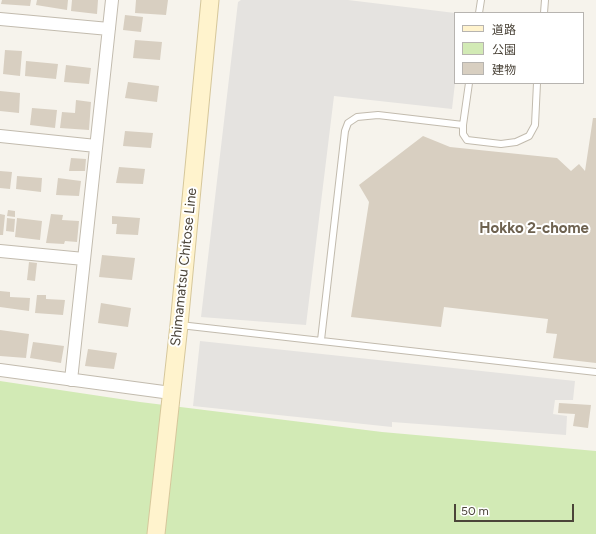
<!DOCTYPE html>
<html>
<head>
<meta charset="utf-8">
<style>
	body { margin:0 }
	#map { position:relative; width:596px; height:534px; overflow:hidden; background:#f6f3ec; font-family:Figtree,"Noto Sans JP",sans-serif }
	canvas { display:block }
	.legend { position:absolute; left:454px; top:12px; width:130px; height:72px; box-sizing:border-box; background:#fff; border:1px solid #b7b4b0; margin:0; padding:5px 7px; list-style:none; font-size:12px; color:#4b4439 }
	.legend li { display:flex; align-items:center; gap:8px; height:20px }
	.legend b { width:20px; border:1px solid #b7b4b0 }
	.scale { position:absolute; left:454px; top:504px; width:120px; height:18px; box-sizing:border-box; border:2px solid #4b4439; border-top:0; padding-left:5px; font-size:12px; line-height:14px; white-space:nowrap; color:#4b4439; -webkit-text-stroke:3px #fff; paint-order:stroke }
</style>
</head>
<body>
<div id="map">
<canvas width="596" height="534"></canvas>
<ul class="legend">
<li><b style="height:5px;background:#fff3cd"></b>道路</li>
<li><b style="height:11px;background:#d2eab5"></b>公園</li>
<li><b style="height:11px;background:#d8cfc1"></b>建物</li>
</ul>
<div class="scale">50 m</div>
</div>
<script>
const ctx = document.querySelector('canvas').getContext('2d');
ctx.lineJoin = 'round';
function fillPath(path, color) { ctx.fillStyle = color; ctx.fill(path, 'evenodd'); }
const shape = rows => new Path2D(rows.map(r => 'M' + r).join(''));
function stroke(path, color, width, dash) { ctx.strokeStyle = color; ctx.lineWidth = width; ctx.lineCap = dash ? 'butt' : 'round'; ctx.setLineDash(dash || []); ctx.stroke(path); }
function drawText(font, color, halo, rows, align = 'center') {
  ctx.font = font + ' Figtree,sans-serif'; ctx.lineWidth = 4; ctx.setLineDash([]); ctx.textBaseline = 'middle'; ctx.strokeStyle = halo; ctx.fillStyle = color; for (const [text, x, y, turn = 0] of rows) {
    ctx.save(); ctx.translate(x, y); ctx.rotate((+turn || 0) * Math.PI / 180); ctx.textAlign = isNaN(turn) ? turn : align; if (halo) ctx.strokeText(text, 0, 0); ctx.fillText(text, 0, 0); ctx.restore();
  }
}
const green = shape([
	[0,381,140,402,382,432,596,451,596,534,0,534]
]);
const parking = shape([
	[241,0,348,0,455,13,455,83,452,109,334,96,306,325,201,317,238,2],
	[200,341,575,381,573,400,555,400,553,414,567,416,566,435,392,422,392,427,193,406]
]);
const building = shape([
	[2,0,31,0,30,6,1,4],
	[37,0,68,0,67,10,36,5],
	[72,0,98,0,97,14,71,11],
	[136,0,168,0,166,15,135,13],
	[125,15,143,17,141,32,123,30],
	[135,40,162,42,160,60,133,58],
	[5,50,22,51,20,76,3,74],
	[26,61,58,64,56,79,25,76],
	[66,65,91,68,89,84,64,82],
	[128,82,159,86,157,102,125,98],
	[0,91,20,93,19,113,0,111],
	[76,100,91,102,89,130,60,128,62,112,75,113],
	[32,108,57,110,55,128,30,125],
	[593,118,596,118,596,363,553,358,557,334,546,333,548,319,444,307,441,327,351,317,369,202,359,185,423,136,450,147,557,158,571,171,579,164,585,171],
	[125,131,153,133,151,148,123,146],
	[71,158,86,159,85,171,69,171],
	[119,167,145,169,143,184,116,183],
	[0,171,12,172,10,189,0,188],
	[17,176,42,178,41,192,16,189],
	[58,178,81,181,79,196,56,195],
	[8,210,15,211,15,217,7,216],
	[0,214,5,215,3,235,0,235],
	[51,214,63,215,62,220,79,221,77,242,65,241,64,244,46,243],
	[112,216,140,218,138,235,116,234,117,224,112,224],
	[7,218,15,219,14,232,6,231],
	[17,218,42,221,40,240,15,237],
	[102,255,135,258,132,280,99,277],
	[29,262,37,263,35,281,27,280],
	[0,291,10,292,10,297,30,298,29,311,0,307],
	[37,295,46,295,46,299,65,300,63,315,35,313],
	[101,303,131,308,128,327,98,323],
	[0,330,29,334,26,358,0,356],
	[33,342,64,346,61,363,30,358],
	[88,349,117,353,114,369,85,366],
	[559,403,591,405,588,428,573,426,575,414,558,413]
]);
const lane = shape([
	[479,13,481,0],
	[544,13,545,0],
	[469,83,463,125,463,134,467,140,501,144,516,142,529,136,535,125,537,83],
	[180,325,596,372],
	[321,340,345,131,348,123,357,117,378,115,463,125]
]);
const street = shape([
	[0,19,109,29],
	[0,136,96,146],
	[0,251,84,259],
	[0,370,171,393],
	[71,380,112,0]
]);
const secondary = shape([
	[156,534,179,325,210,0]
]);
const streetNames = [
	["Shimamatsu Chitose Line",184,267,-84]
];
const neighbourhoodNames = [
	["Hokko 2-chome",534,229]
];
fillPath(green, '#d2eab5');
fillPath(parking, '#e5e3e0');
fillPath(building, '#d8cfc1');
stroke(lane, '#c2bbae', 8);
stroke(street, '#c2bbae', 14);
stroke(secondary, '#d6c79b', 19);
stroke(lane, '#fff', 6);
stroke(street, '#fff', 12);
stroke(secondary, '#fff3cd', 17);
drawText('14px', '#4b4439', '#fff', streetNames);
drawText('bold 15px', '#6e6250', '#fff', neighbourhoodNames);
</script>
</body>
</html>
